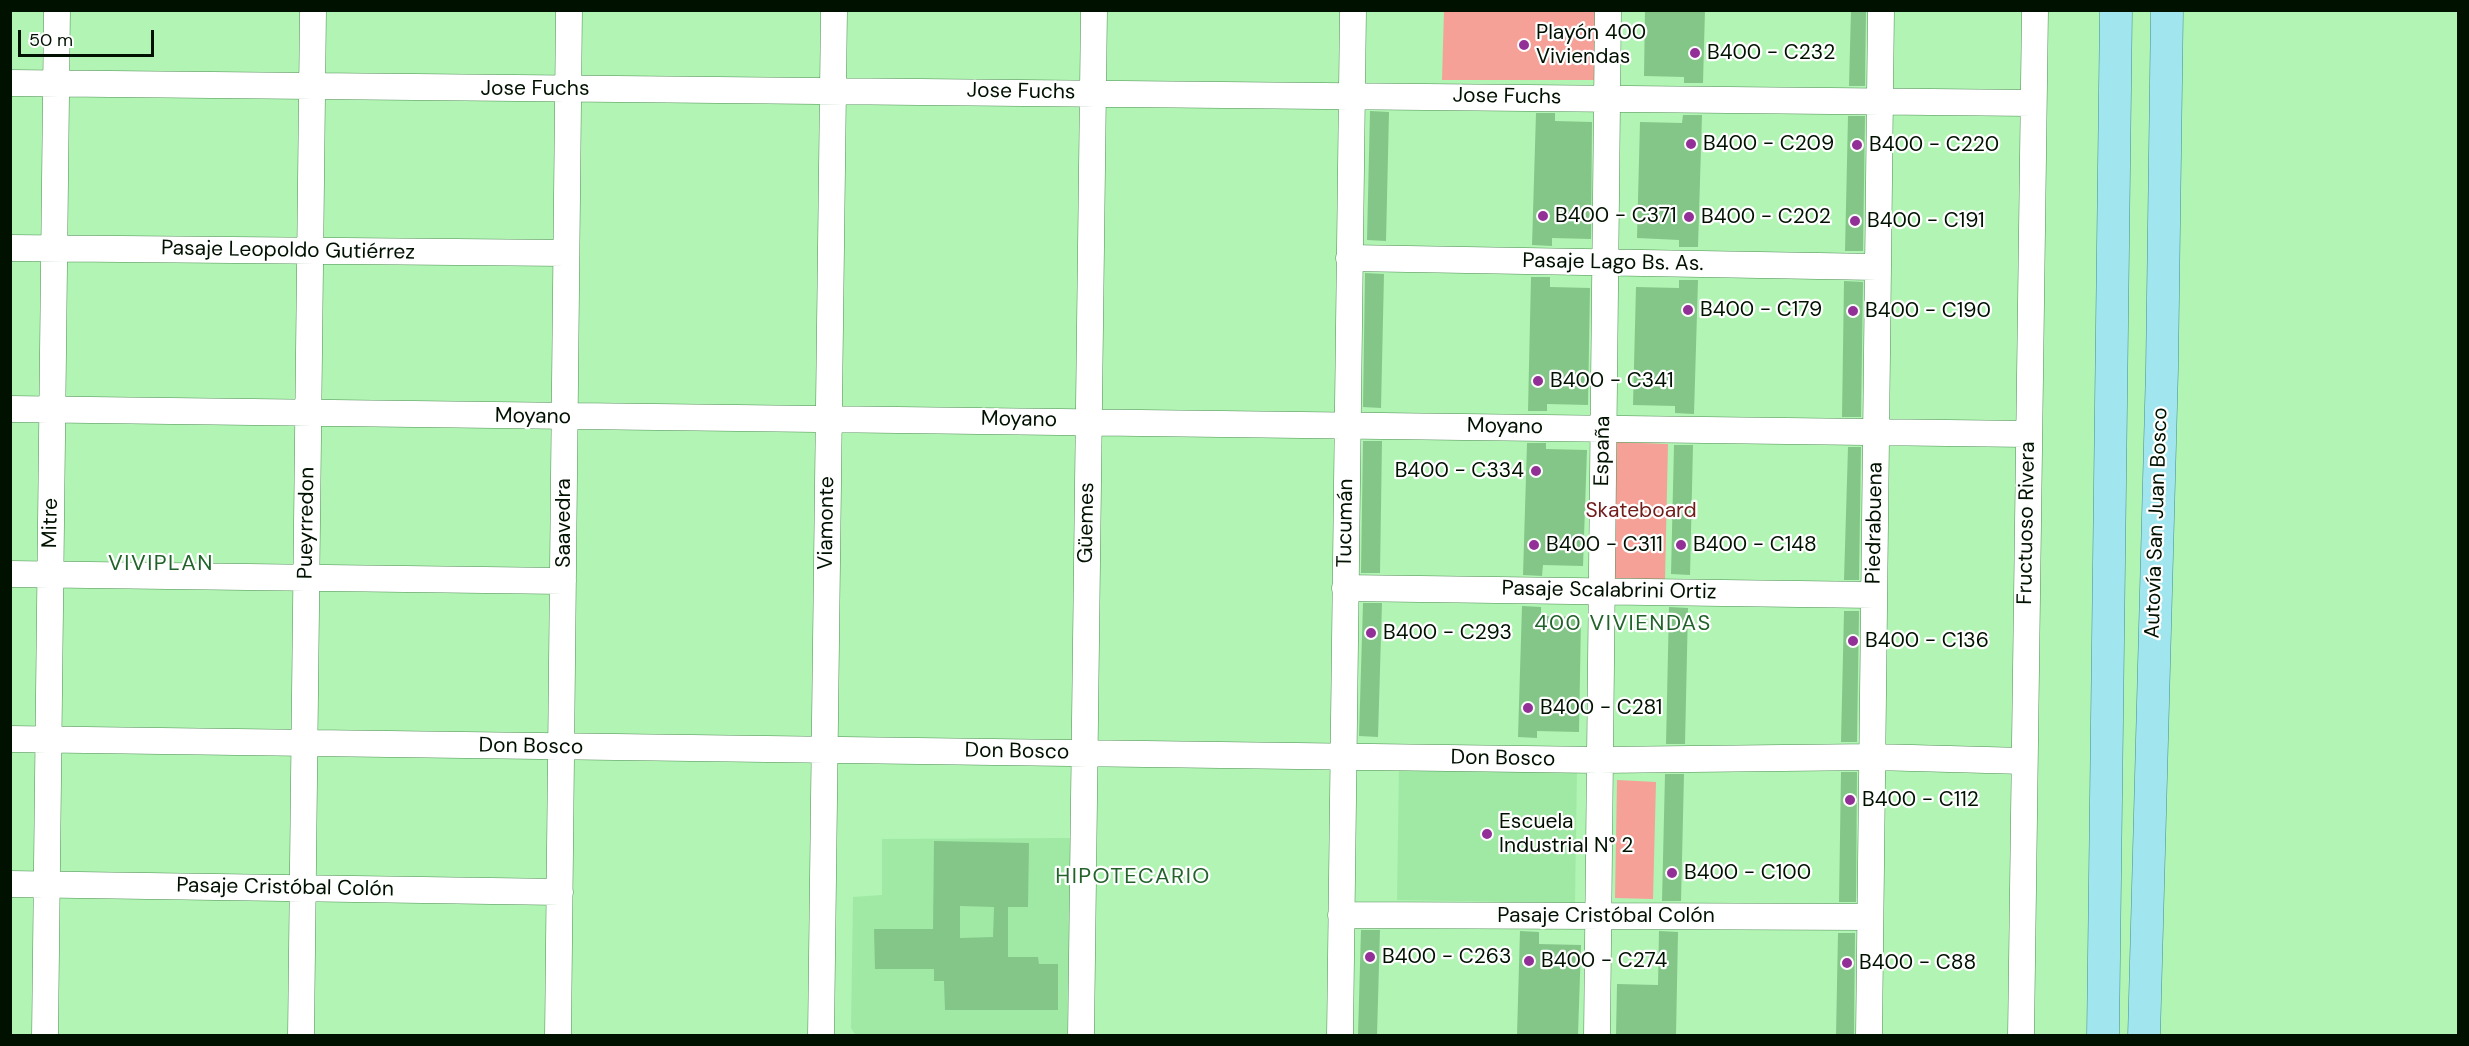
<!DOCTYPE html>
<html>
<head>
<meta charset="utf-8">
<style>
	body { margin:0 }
	#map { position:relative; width:2469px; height:1046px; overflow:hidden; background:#b1f4b4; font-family:"DM Sans",sans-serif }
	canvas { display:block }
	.frame { position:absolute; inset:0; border:12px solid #010; pointer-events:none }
	.scale { position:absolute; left:18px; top:30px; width:136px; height:27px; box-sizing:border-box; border:3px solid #010; border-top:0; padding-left:8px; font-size:18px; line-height:21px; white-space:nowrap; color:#010; -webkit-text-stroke:4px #fff; paint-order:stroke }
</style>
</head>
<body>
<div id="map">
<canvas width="2469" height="1046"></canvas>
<div class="frame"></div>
<div class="scale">50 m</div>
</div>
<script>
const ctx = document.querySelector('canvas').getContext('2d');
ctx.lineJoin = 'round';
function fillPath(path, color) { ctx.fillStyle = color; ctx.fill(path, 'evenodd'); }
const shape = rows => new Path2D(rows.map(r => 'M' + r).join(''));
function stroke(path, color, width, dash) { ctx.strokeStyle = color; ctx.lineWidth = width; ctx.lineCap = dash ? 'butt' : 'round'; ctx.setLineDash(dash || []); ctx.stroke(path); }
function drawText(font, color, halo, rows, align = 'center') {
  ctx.font = font + ' "DM Sans",sans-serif'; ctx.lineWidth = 4.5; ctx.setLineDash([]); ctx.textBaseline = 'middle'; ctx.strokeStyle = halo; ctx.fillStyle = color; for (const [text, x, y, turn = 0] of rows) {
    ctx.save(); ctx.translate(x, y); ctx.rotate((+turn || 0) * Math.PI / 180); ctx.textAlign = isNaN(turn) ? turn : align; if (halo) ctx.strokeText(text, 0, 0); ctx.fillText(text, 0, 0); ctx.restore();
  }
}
const built = shape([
	[1399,765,1577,768,1575,903,1397,900],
	[1071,838,1067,1035,856,1036,851,1028,853,897,882,895,882,839]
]);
const green = shape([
	[1444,11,1606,11,1606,80,1442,80],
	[1616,442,1668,444,1665,580,1614,579],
	[1617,780,1656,782,1653,899,1615,898]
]);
const building = shape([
	[1645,10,1705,10,1703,83,1684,83,1684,77,1644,76],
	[1851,10,1866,10,1865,86,1849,86],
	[1370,111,1389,112,1386,241,1367,240],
	[1536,113,1555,113,1555,121,1592,122,1591,239,1552,238,1552,246,1532,245],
	[1683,115,1702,115,1698,247,1679,247,1679,240,1637,238,1640,122,1682,123],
	[1848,116,1865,116,1863,251,1845,251],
	[1365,273,1384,274,1381,408,1363,407],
	[1531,277,1550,277,1550,287,1590,288,1588,405,1547,404,1547,411,1528,411],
	[1679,280,1698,280,1694,414,1675,413,1675,406,1633,405,1636,287,1679,288],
	[1844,281,1863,282,1861,417,1842,417],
	[1363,441,1382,441,1380,573,1361,573],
	[1527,443,1546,443,1546,449,1587,450,1583,566,1543,565,1542,576,1523,575],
	[1674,445,1693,445,1690,575,1671,574],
	[1848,447,1861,447,1859,580,1844,580],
	[1363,603,1382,603,1378,737,1359,736],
	[1522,606,1541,607,1541,616,1581,617,1579,732,1537,731,1537,738,1518,737],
	[1669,607,1688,608,1685,744,1666,744],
	[1844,611,1859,611,1857,742,1841,742],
	[1841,772,1857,772,1856,902,1839,902],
	[1665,774,1684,774,1681,901,1662,901],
	[934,841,1029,843,1028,907,1008,907,1008,957,1038,957,1039,964,1058,964,1058,1010,945,1010,944,981,934,981,934,969,875,969,874,929,933,929],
	[960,906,994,907,993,937,960,938],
	[1361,930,1380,930,1377,1035,1358,1035],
	[1520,931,1539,932,1539,944,1581,945,1578,1035,1517,1035],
	[1659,931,1678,932,1676,1035,1616,1035,1617,984,1658,985],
	[1838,933,1855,933,1854,1035,1836,1035]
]);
const minor = shape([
	[10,83,2032,103],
	[10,248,566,253],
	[1349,258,1877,267],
	[10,409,2028,434],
	[10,574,563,581],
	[1345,588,1874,595],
	[10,739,1599,760,1874,757,2024,761],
	[10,884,560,892],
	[1341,915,1870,917],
	[45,1036,57,10],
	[301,1036,313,10],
	[558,1036,569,10],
	[821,1036,834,10],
	[1081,1036,1094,10],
	[1340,1036,1353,10],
	[1597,1036,1608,10],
	[1869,1036,1881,10],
	[2021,1036,2035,10]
]);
const major = shape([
	[2103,1036,2116,10],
	[2144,1036,2162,369,2167,10]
]);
const markers = [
	[1524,45,6,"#923097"],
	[1695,53,6,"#923097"],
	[1691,144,6,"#923097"],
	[1857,145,6,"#923097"],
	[1543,216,6,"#923097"],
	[1689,217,6,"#923097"],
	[1855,221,6,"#923097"],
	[1688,310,6,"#923097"],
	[1853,311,6,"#923097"],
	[1538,381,6,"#923097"],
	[1536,471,6,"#923097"],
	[1534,545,6,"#923097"],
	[1681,545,6,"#923097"],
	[1371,633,6,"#923097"],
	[1853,641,6,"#923097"],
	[1528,708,6,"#923097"],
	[1850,800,6,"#923097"],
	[1487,834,6,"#923097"],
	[1672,873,6,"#923097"],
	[1370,957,6,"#923097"],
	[1529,961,6,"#923097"],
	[1847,963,6,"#923097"]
];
const poiNames = [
	["Playón 400",1536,33],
	["Viviendas",1536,57],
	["B400 - C232",1707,53],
	["B400 - C209",1703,144],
	["B400 - C220",1869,145],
	["B400 - C371",1555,216],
	["B400 - C202",1701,217],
	["B400 - C191",1867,221],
	["B400 - C179",1700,310],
	["B400 - C190",1865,311],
	["B400 - C341",1550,381],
	["B400 - C334",1524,471,"right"],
	["B400 - C311",1546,545],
	["B400 - C148",1693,545],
	["B400 - C293",1383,633],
	["B400 - C136",1865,641],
	["B400 - C281",1540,708],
	["B400 - C112",1862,800],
	["Escuela",1499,822],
	["Industrial N° 2",1499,846],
	["B400 - C100",1684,873],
	["B400 - C263",1382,957],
	["B400 - C274",1541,961],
	["B400 - C88",1859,963]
];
const streetNames = [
	["Jose Fuchs",535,89],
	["Jose Fuchs",1021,92,1],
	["Jose Fuchs",1507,97,1],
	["Pasaje Leopoldo Gutiérrez",288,251,1],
	["Pasaje Lago Bs. As.",1613,263,1],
	["Moyano",533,417,1],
	["Moyano",1019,420,1],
	["Moyano",1505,427,1],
	["España",1603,451,-89],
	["Mitre",51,523,-89],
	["Pueyrredon",307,523,-89],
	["Saavedra",564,523,-90],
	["Viamonte",827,523,-89],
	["Güemes",1087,523,-89],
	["Tucumán",1346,523,-89],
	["Piedrabuena",1875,523,-89],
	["Fructuoso Rivera",2027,523,-89],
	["Autovía San Juan Bosco",2157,523,-88],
	["Pasaje Scalabrini Ortiz",1609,591,1],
	["Don Bosco",531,747,1],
	["Don Bosco",1017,752,1],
	["Don Bosco",1503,759,1],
	["Pasaje Cristóbal Colón",285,888,1],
	["Pasaje Cristóbal Colón",1606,916]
];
const parkNames = [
	["Skateboard",1641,511]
];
const neighbourhoodNames = [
	["VIVIPLAN",161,564],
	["400 VIVIENDAS",1623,624],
	["HIPOTECARIO",1133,877]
];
fillPath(built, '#a0e9a5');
fillPath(green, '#f5a198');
fillPath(building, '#84c688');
stroke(minor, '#4f8e54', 27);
stroke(major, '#409093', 33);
stroke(minor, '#fff', 26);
stroke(major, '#a1e5ee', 32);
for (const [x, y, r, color] of markers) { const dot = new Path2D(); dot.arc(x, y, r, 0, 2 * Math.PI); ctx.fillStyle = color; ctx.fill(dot); stroke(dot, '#fff', 2); }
drawText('21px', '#010', '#fff', poiNames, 'left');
drawText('21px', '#010', '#fff', streetNames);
drawText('21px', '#701c1b', '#fff', parkNames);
ctx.letterSpacing = '1.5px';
drawText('22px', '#22632b', '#fff', neighbourhoodNames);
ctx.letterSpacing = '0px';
</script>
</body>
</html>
